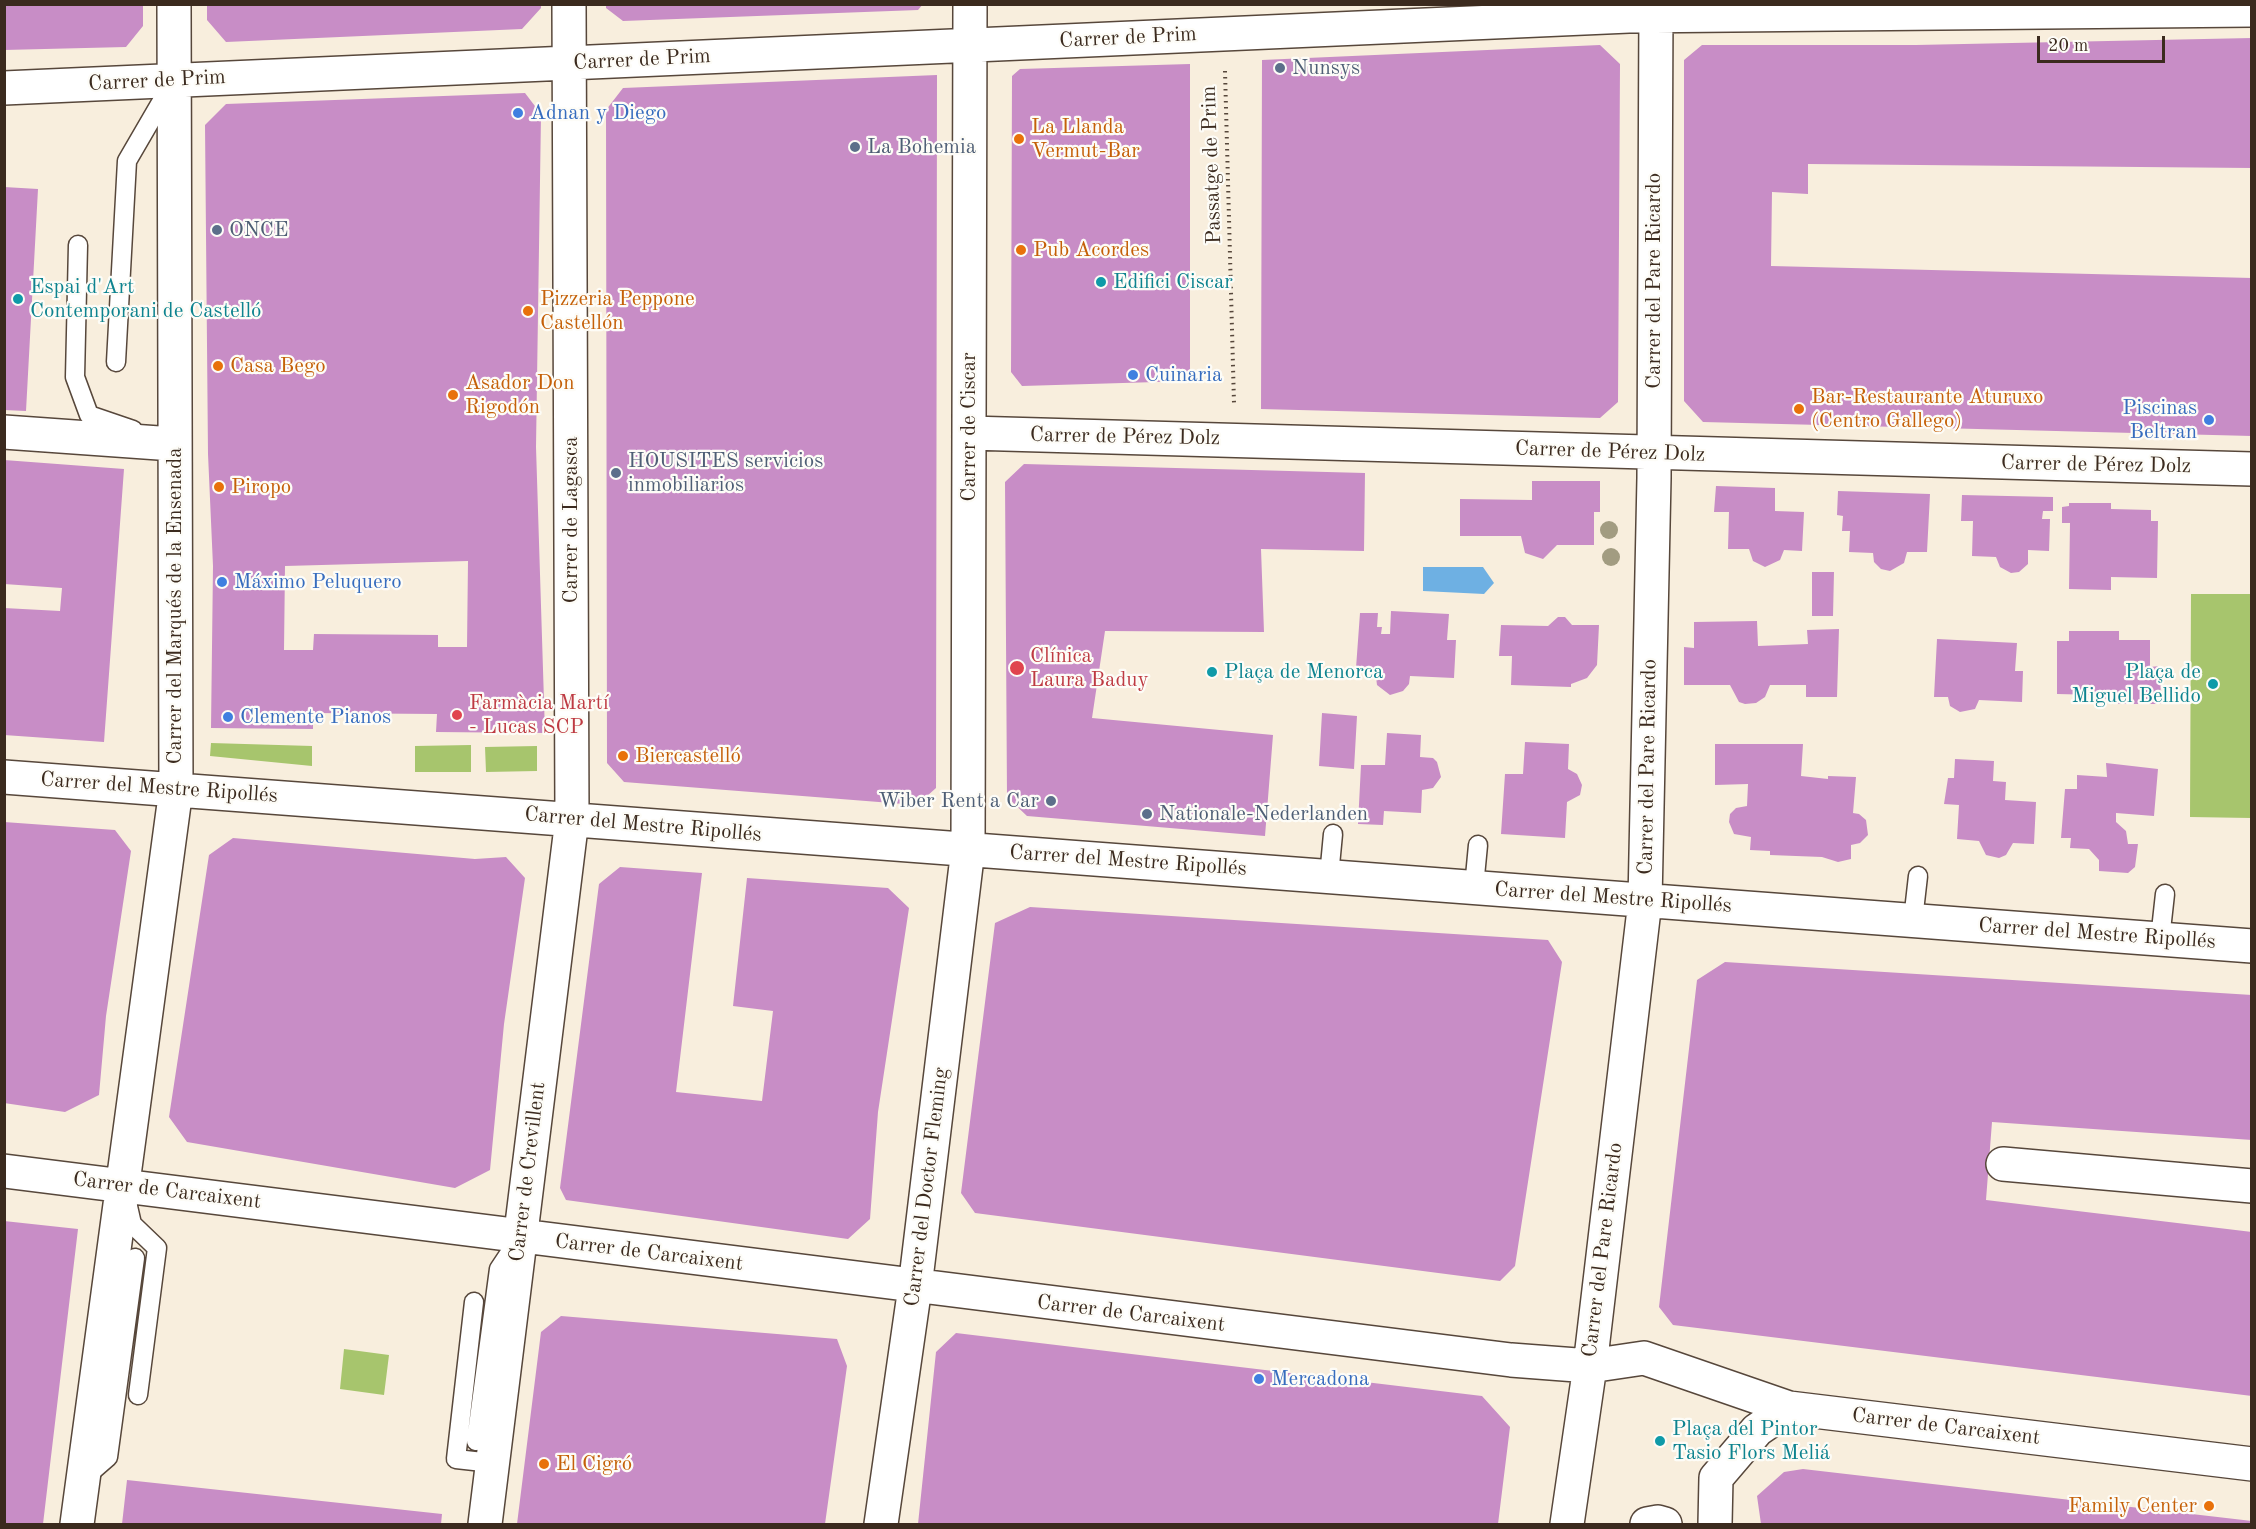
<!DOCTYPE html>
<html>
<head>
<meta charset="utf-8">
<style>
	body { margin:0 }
	#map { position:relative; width:2256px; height:1529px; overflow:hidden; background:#f8eedd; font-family:"Old Standard TT",serif }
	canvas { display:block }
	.frame { position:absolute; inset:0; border:6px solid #3b2a1e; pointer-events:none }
	.scale { position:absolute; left:2037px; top:36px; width:128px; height:27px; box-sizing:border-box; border:3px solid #3b2a1e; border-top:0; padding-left:8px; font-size:18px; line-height:21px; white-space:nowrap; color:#3b2a1e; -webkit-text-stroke:4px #fdfcf7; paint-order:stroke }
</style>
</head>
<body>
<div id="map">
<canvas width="2256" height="1529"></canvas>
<div class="frame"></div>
<div class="scale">20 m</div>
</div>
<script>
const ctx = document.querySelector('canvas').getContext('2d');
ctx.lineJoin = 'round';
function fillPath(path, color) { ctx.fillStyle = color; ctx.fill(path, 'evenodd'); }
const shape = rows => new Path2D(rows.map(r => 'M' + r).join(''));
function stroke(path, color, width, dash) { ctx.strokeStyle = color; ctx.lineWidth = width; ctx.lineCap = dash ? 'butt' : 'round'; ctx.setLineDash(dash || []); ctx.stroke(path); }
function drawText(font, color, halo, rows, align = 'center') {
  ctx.font = font + ' "Old Standard TT",serif'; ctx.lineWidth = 4.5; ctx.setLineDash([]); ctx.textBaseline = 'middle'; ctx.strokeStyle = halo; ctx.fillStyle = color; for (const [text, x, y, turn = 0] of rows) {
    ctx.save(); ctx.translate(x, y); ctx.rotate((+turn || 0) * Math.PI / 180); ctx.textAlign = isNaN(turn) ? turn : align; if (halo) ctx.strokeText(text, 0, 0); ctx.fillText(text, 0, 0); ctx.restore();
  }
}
const green = shape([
	[2191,594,2251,594,2251,818,2190,817],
	[211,743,312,746,312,766,210,756],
	[471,745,471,772,415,772,415,746],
	[537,746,537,771,486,772,485,747],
	[344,1349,389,1355,384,1395,340,1389]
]);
const water = shape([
	[1423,567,1483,567,1494,583,1484,594,1423,591]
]);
const building = shape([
	[4,4,143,4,143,26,126,47,4,50],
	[207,4,541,4,541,8,522,29,226,42,207,20],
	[606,4,923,4,918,10,623,21,606,8],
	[2252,38,2252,168,1808,164,1808,194,1772,192,1771,266,2252,278,2252,436,1703,422,1684,401,1684,60,1702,45,1916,45],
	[1600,45,1620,64,1618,402,1600,418,1261,409,1262,60],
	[1190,64,1190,381,1022,386,1011,372,1012,76,1020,69],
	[937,75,936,788,917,805,624,782,607,763,606,110,623,88],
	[525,93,541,114,536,447,545,733,436,732,437,714,313,713,313,729,211,728,213,566,208,454,205,125,226,104],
	[468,561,467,647,438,647,438,635,314,634,313,650,284,650,285,566],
	[4,187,38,189,26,411,4,410],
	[4,460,124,469,104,742,4,735,4,608,60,611,62,588,4,584],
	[1024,464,1365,473,1364,551,1261,549,1264,632,1105,631,1092,718,1273,735,1265,836,1027,816,1007,797,1005,482],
	[1532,481,1600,481,1600,512,1594,512,1594,545,1557,545,1543,559,1525,553,1521,536,1460,536,1460,499,1532,500],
	[1716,486,1775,488,1775,511,1804,512,1802,551,1784,550,1780,560,1765,567,1753,561,1749,549,1728,549,1729,512,1714,512],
	[1838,491,1930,494,1927,552,1907,552,1904,563,1890,571,1881,569,1874,562,1873,553,1849,552,1850,531,1842,531,1843,516,1837,515],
	[1962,495,2053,497,2053,511,2043,511,2042,519,2050,519,2049,551,2028,550,2028,564,2019,572,2011,573,2000,567,1996,557,1972,556,1973,521,1961,521],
	[2069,503,2111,503,2111,509,2151,510,2151,521,2158,521,2157,578,2111,577,2111,590,2069,589,2070,523,2062,523,2062,507,2069,506],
	[1812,572,1834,572,1833,616,1812,616],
	[1391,611,1449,614,1447,640,1456,640,1454,678,1410,676,1409,684,1403,691,1390,695,1377,685,1375,669,1356,668,1360,613,1378,613,1377,627,1382,627,1381,634,1390,634],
	[1558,617,1565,617,1572,625,1599,625,1597,665,1587,678,1571,684,1571,687,1511,685,1512,656,1499,656,1501,625,1548,626],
	[1757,621,1758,646,1808,644,1807,630,1839,629,1837,697,1806,697,1806,685,1770,685,1765,697,1756,703,1745,704,1739,702,1730,685,1684,685,1684,647,1694,648,1694,622],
	[2069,631,2119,631,2119,640,2150,640,2150,667,2160,666,2161,704,2114,704,2099,695,2057,694,2057,641,2069,641],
	[1937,639,2017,643,2015,671,2023,671,2022,702,1979,700,1975,709,1960,712,1950,706,1948,697,1934,697],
	[1322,713,1357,716,1354,769,1319,766],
	[1387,733,1421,735,1420,757,1433,758,1437,762,1441,777,1433,788,1422,790,1421,813,1384,811,1383,825,1358,824,1361,765,1385,765],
	[1525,742,1569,744,1568,769,1577,774,1582,785,1580,795,1567,802,1565,838,1501,834,1505,774,1523,774],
	[1715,744,1803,744,1801,776,1828,779,1828,776,1856,777,1853,813,1859,814,1866,820,1868,835,1860,843,1851,845,1851,859,1838,862,1822,857,1770,855,1770,851,1750,850,1751,837,1734,834,1729,822,1730,814,1736,808,1747,806,1748,784,1715,785],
	[1955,759,1994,761,1993,781,2006,782,2005,800,2036,802,2034,844,2013,843,2006,855,1999,858,1986,855,1979,841,1957,839,1959,805,1944,804,1948,778,1954,778],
	[2106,763,2158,769,2154,816,2116,813,2116,822,2126,831,2128,844,2138,844,2135,867,2128,873,2099,871,2099,860,2089,849,2070,848,2071,838,2061,838,2065,789,2077,789,2077,775,2107,777],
	[4,822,115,830,131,851,106,1016,99,1095,65,1112,4,1103],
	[233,838,475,859,506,857,525,878,504,1024,490,1170,455,1188,187,1142,169,1117,209,855],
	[620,867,702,873,676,1092,762,1101,773,1011,733,1006,747,878,888,888,909,908,878,1112,870,1219,848,1239,566,1200,560,1188,599,884],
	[1030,907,1548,940,1562,962,1515,1266,1500,1281,975,1213,961,1193,995,923],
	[1725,962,2252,995,2252,1140,1992,1122,1986,1200,2252,1232,2252,1396,1673,1325,1659,1307,1697,980],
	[4,1221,78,1229,43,1524,4,1524],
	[561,1316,837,1339,847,1366,825,1524,517,1524,541,1332],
	[956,1333,1482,1396,1510,1427,1498,1524,918,1524,936,1352],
	[1803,1469,2252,1521,2252,1524,1761,1524,1757,1496,1784,1472],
	[127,1480,442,1514,441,1524,122,1524]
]);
const path = shape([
	[1225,71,1234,403]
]);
const lane = shape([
	[78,245,75,377,89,415,133,430],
	[116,362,127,161,170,87],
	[1329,876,1333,834],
	[1474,887,1478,845],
	[1913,920,1918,876],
	[2160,939,2165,894],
	[127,1202,132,1224,157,1248,138,1395],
	[474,1302,456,1459,492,1463],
	[476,1441,499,1269,513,1248],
	[85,1477,108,1457,135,1258]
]);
const street = shape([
	[4,88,1629,16,2252,10],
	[4,432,173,444],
	[969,433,2252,469],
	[4,777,2252,946],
	[2003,1164,2252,1186],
	[4,1171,1511,1360,1590,1366,1644,1358,1789,1408,2252,1464],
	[77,1524,176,789,174,4],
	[485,1524,572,819,569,4],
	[881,1524,915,1287,968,849,970,4],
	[1567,1524,1590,1366,1645,901,1654,478,1656,4],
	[1647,1524,1658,1522,1665,1524],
	[1715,1524,1716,1478,1757,1430,1789,1408]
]);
const trees = [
	[1609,530],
	[1611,557]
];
const markers = [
	[1280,68,6,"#5c6f8a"],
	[518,113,6,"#3f7fe0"],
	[1019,139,6,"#e8710a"],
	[855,147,6,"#5c6f8a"],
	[217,230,6,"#5c6f8a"],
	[1021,250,6,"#e8710a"],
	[1101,282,6,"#0f9aa8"],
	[18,299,6,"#0f9aa8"],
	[528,311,6,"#e8710a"],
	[218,366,6,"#e8710a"],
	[1133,375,6,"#3f7fe0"],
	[453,395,6,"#e8710a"],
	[1799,409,6,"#e8710a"],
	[2209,420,6,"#3f7fe0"],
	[616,473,6,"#5c6f8a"],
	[219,487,6,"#e8710a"],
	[222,582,6,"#3f7fe0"],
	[1017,668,8,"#e0444e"],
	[1212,672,6,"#0f9aa8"],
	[2213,684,6,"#0f9aa8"],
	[457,715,6,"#e0444e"],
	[228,717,6,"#3f7fe0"],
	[623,756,6,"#e8710a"],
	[1051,801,6,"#5c6f8a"],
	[1147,814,6,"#5c6f8a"],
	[1259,1379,6,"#3f7fe0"],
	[1660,1441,6,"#0f9aa8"],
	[544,1464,6,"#e8710a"],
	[2209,1506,6,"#e8710a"]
];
const streetNames = [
	["Carrer de Prim",1128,38,-3],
	["Carrer de Prim",642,60,-3],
	["Carrer de Prim",157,81,-3],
	["Passatge de Prim",1212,165,-92],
	["Carrer del Pare Ricardo",1654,281,-90],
	["Carrer de Ciscar",969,427,-90],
	["Carrer de Pérez Dolz",1125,437,1],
	["Carrer de Pérez Dolz",1610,452,2],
	["Carrer de Pérez Dolz",2096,465,1],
	["Carrer de Lagasca",571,520,-90],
	["Carrer del Marqués de la Ensenada",175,606,-90],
	["Carrer del Pare Ricardo",1648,767,-89],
	["Carrer del Mestre Ripollés",159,788,4],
	["Carrer del Mestre Ripollés",643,825,5],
	["Carrer del Mestre Ripollés",1128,861,4],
	["Carrer del Mestre Ripollés",1613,898,4],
	["Carrer del Mestre Ripollés",2097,934,4],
	["Carrer de Crevillent",528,1172,-83],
	["Carrer del Doctor Fleming",927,1187,-83],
	["Carrer de Carcaixent",167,1191,7],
	["Carrer del Pare Ricardo",1603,1250,-83],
	["Carrer de Carcaixent",649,1253,7],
	["Carrer de Carcaixent",1131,1314,7],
	["Carrer de Carcaixent",1946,1427,7]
];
const serviceNames = [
	["Nunsys",1292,68],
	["La Bohemia",867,147],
	["ONCE",229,230],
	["HOUSITES servicios",628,461],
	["inmobiliarios",628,485],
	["Wiber Rent a Car",1039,801,"right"],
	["Nationale-Nederlanden",1159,814]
];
const shopNames = [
	["Adnan y Diego",530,113],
	["Cuinaria",1145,375],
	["Piscinas",2197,408,"right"],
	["Beltran",2197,432,"right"],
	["Máximo Peluquero",234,582],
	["Clemente Pianos",240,717],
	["Mercadona",1271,1379]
];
const foodNames = [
	["La Llanda",1031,127],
	["Vermut-Bar",1031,151],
	["Pub Acordes",1033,250],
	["Pizzeria Peppone",540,299],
	["Castellón",540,323],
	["Casa Bego",230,366],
	["Asador Don",465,383],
	["Rigodón",465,407],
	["Bar-Restaurante Aturuxo",1811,397],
	["(Centro Gallego)",1811,421],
	["Piropo",231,487],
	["Biercastelló",635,756],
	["El Cigró",556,1464],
	["Family Center",2197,1506,"right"]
];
const cultureNames = [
	["Edifici Ciscar",1113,282],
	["Espai d'Art",30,287],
	["Contemporani de Castelló",30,311],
	["Plaça de Menorca",1224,672],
	["Plaça de",2201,672,"right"],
	["Miguel Bellido",2201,696,"right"],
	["Plaça del Pintor",1672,1429],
	["Tasio Flors Meliá",1672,1453]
];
const healthNames = [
	["Clínica",1030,656],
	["Laura Baduy",1030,680],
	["Farmàcia Martí",469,703],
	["- Lucas SCP",469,727]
];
fillPath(green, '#a7c56d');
fillPath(water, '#6eb0e3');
fillPath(building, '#c88dc6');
stroke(lane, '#57473b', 21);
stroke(street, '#57473b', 36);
stroke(path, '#57473b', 4, [1.5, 4.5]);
stroke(lane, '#fff', 18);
stroke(street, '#fff', 33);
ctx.fillStyle = '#a29c81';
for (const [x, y] of trees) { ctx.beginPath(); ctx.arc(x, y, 9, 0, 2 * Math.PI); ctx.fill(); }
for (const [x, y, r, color] of markers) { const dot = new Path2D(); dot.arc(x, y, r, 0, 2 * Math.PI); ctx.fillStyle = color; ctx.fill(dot); stroke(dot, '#fdfcf7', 2); }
drawText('21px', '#3b2a1e', '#fdfcf7', streetNames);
drawText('21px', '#4e5e75', '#fdfcf7', serviceNames, 'left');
drawText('21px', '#366cbe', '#fdfcf7', shopNames, 'left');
drawText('21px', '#c56008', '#fdfcf7', foodNames, 'left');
drawText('21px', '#0d838f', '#fdfcf7', cultureNames, 'left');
drawText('21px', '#be3a42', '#fdfcf7', healthNames, 'left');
</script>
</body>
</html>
